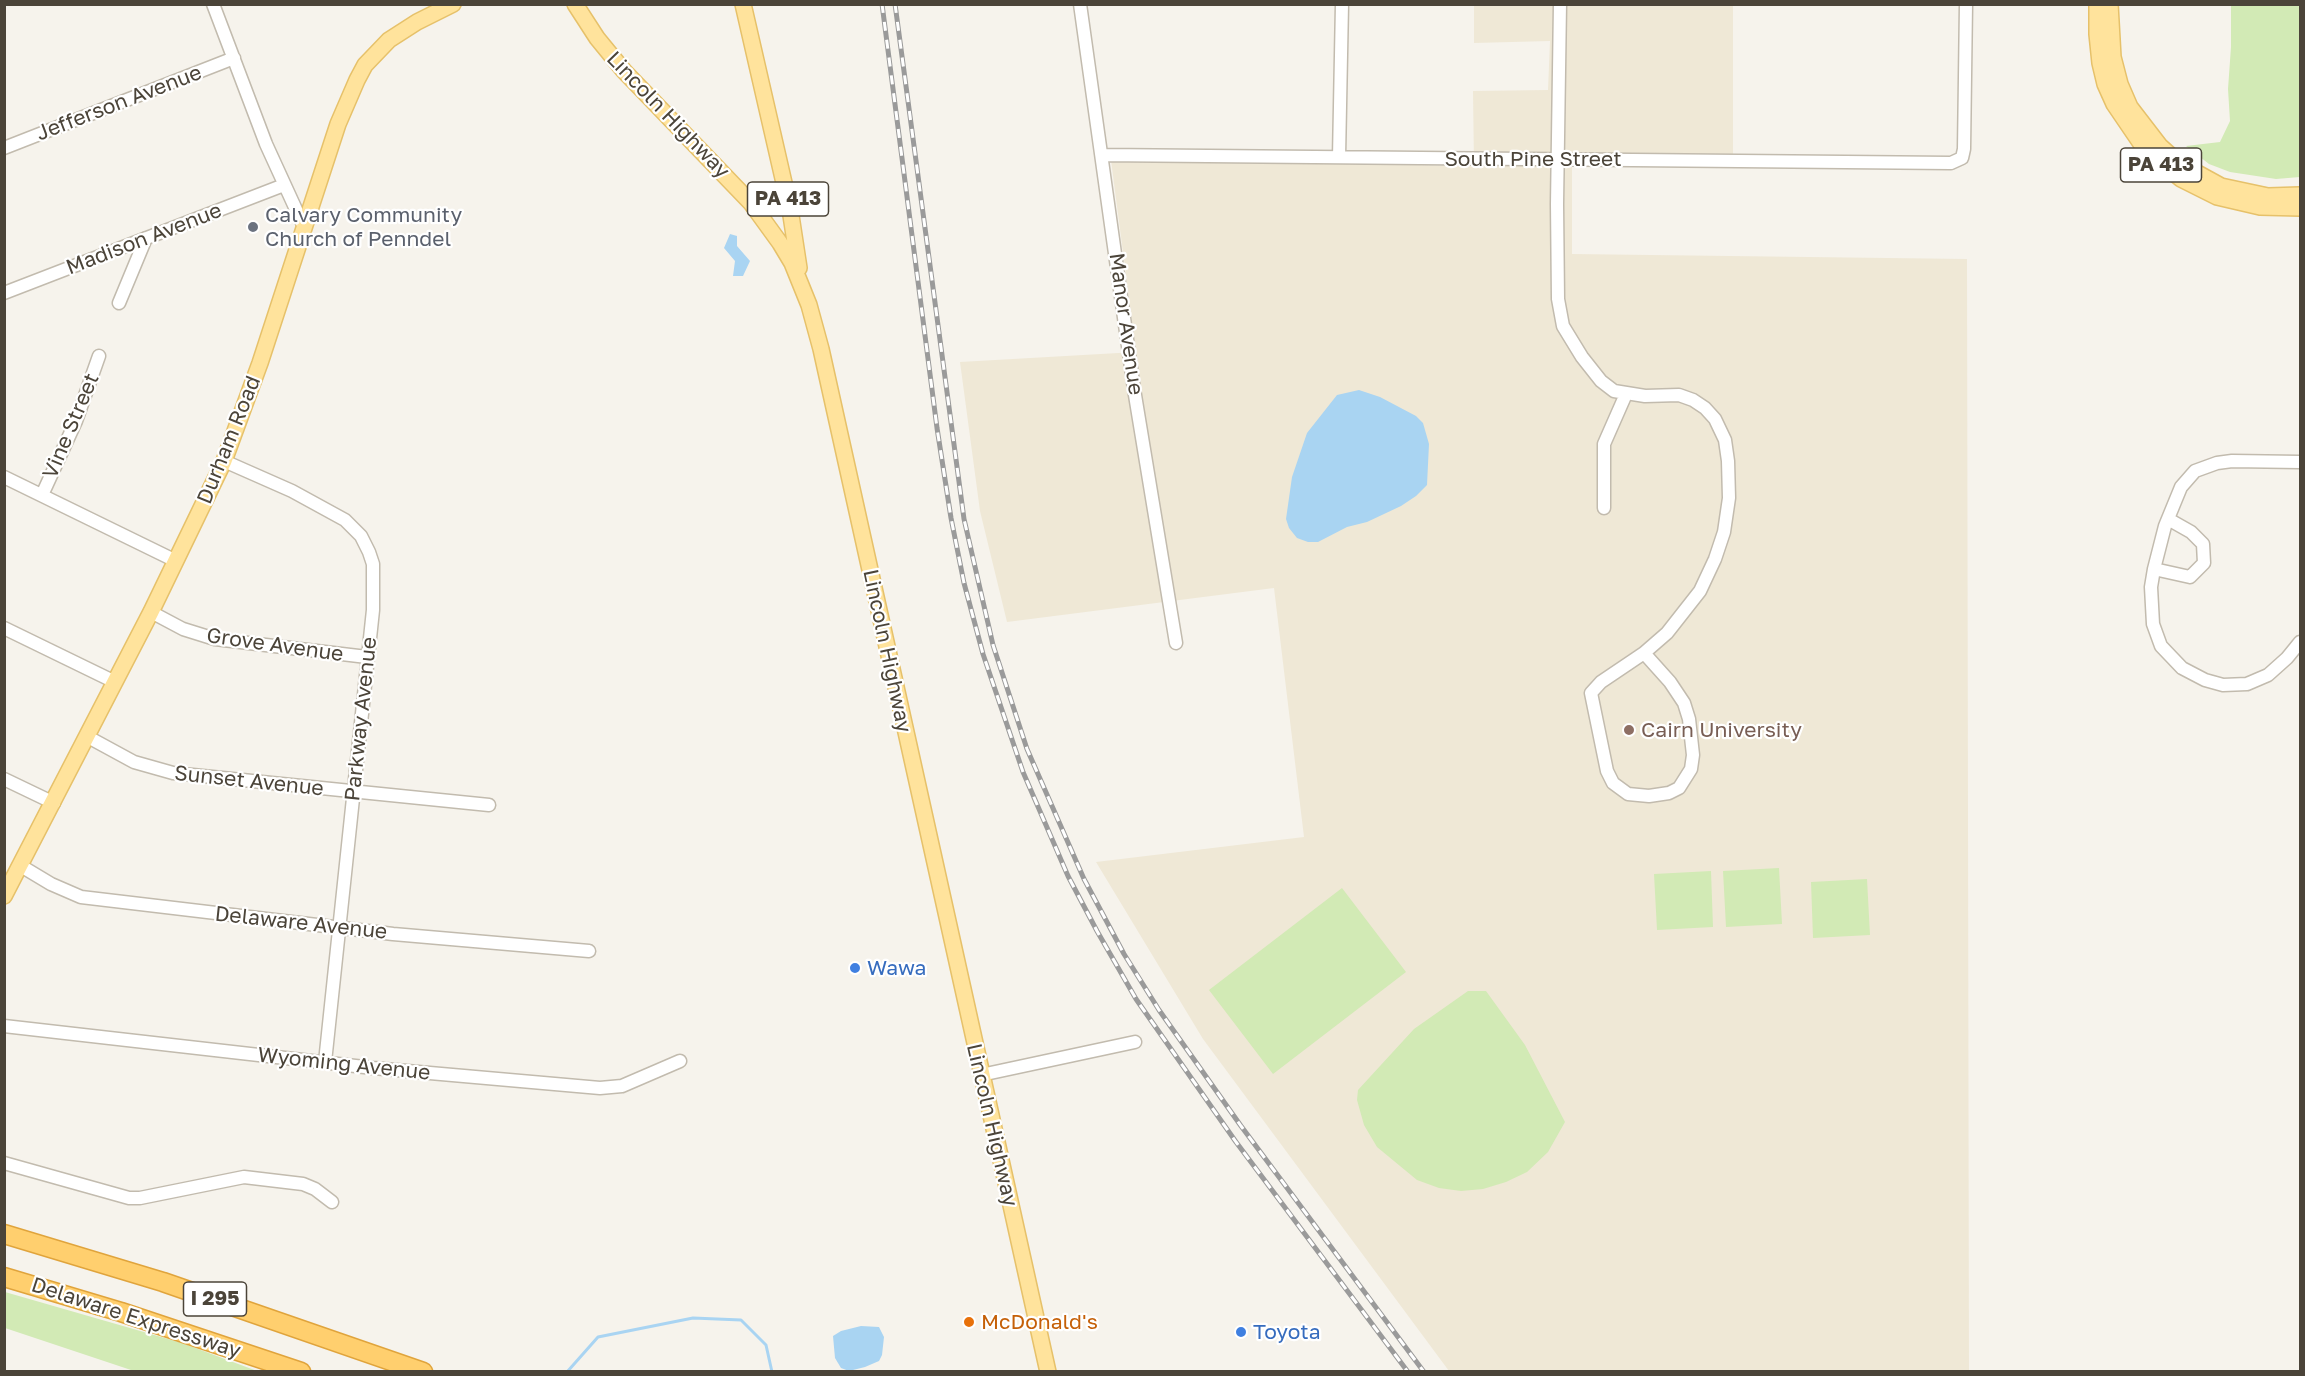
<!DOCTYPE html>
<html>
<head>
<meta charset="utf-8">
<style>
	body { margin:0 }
	#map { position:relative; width:2305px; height:1376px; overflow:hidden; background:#f6f3ec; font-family:"Golos Text",sans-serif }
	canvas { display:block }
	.frame { position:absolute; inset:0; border:6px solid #4b4439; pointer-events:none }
</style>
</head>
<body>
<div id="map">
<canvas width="2305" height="1376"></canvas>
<div class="frame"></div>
</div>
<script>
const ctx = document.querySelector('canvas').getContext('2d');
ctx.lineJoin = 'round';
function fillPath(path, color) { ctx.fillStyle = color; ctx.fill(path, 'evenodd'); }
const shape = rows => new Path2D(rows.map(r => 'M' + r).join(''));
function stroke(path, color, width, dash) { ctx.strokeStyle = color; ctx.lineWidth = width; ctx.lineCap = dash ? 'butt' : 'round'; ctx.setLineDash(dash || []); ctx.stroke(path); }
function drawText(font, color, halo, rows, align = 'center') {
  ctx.font = font + ' "Golos Text",sans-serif'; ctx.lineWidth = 4.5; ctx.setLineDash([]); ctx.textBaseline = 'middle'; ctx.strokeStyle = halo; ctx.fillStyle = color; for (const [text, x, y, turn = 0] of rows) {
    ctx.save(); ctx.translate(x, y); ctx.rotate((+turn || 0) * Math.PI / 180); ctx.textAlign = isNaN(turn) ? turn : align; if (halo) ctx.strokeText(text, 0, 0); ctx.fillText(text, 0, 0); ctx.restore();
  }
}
const education = shape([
	[1474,5,1733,5,1733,155,1572,161,1572,254,1967,259,1969,1371,1449,1371,1203,1039,1096,862,1304,837,1274,588,1007,622,980,511,960,362,1136,352,1111,160,1474,166,1473,91,1548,90,1550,41,1474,43]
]);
const green = shape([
	[2231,5,2300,5,2300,177,2276,179,2230,172,2209,164,2186,146,2220,142,2230,121,2228,89,2231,47],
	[1779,868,1782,924,1726,927,1723,871],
	[1711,871,1713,927,1657,930,1654,874],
	[1867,879,1870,935,1813,938,1811,882],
	[1342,888,1406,972,1273,1074,1209,990],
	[1468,991,1486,991,1525,1045,1565,1122,1548,1152,1527,1172,1506,1182,1483,1189,1461,1191,1439,1188,1417,1180,1377,1147,1364,1125,1357,1100,1358,1090,1414,1029],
	[5,1292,182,1343,257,1371,134,1371,5,1328]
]);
const water = shape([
	[730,234,737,236,737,246,750,261,743,276,733,276,735,261,724,248],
	[1359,390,1380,397,1416,416,1423,423,1429,444,1427,485,1416,496,1401,506,1367,522,1347,527,1318,542,1308,542,1297,538,1289,528,1286,519,1292,477,1307,433,1337,395],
	[861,1326,879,1327,884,1337,882,1355,879,1361,865,1367,849,1371,841,1368,835,1358,833,1336,841,1331]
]);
const stream = shape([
	[567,1372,598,1337,693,1318,741,1320,766,1345,772,1372]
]);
const minor = shape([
	[213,4,266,144,304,227],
	[1080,4,1134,389,1176,643],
	[1560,4,1557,204,1558,299,1563,326,1582,357,1601,381,1614,391,1645,396,1679,395,1693,400,1705,408,1715,419,1725,440,1728,461,1729,498,1724,532,1715,559,1700,591,1667,633,1644,653,1601,682,1591,693,1607,771,1613,783,1628,794,1649,796,1669,793,1679,788,1691,769,1693,755,1689,719,1684,703,1670,682,1644,653],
	[4,148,234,58],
	[1102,155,1951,163,1962,158,1964,149,1966,4],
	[1339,157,1342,4],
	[4,293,284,185],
	[119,303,146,238],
	[224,461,292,491,345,520,361,536,369,552,373,564,373,610,325,1062],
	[4,477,176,561],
	[42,495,76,421,99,356],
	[1604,508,1604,444,1626,394],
	[2168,519,2191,532,2203,544,2204,563,2190,577,2154,569,2151,587,2153,624,2161,646,2182,668,2205,680,2223,685,2247,684,2268,675,2287,658,2300,642],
	[2154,569,2165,526,2181,487,2195,471,2217,463,2232,461,2300,462],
	[151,612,183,629,215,639,367,657],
	[4,628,115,682],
	[88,737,134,762,173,773,489,805],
	[4,779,54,803],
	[21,866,51,884,81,897,393,934,589,951],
	[4,1026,373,1068,600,1088,622,1086,680,1061],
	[981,1075,1135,1042],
	[4,1163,129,1198,140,1198,244,1177,303,1184,315,1189,332,1202]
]);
const major = shape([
	[575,4,597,38,624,71,751,203,780,243,792,263,809,305,821,349,1048,1372],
	[743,4,790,209,799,268],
	[2097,4,2097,34,2100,63,2105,84,2114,104,2146,151,2181,179,2217,197,2260,207,2300,208],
	[2110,4,2113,57,2120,84,2130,107,2160,146,2179,163,2221,186,2268,196,2300,195],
	[4,896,151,612,224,461,260,363,338,124,357,80,365,65,389,40,417,22,453,4]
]);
const highway = shape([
	[4,1234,163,1282,423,1372],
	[4,1277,121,1312,301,1372]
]);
const rail = shape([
	[882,4,937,428,951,518,964,583,983,654,1023,772,1068,876,1097,931,1136,999,1236,1142,1408,1372],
	[895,4,964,519,993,645,1027,749,1084,879,1124,954,1159,1010,1241,1126,1424,1372]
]);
const markers = [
	[253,227,6,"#6b7280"],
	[1629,730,6,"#8d6e63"],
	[855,968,6,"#3f7fe0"],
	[969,1322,6,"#e8710a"],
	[1241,1332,6,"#3f7fe0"]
];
const shields = [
	[2161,165,81],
	[788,199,81],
	[215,1299,63]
];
const shieldNames = [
	["PA 413",2161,165],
	["PA 413",788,199],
	["I 295",215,1299]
];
const streetNames = [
	["Jefferson Avenue",119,103,-21],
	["Lincoln Highway",668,115,46],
	["South Pine Street",1533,159],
	["Madison Avenue",144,239,-21],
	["Manor Avenue",1126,324,82],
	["Vine Street",71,426,-67],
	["Durham Road",229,440,-68],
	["Grove Avenue",275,645,8],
	["Lincoln Highway",887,651,78],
	["Parkway Avenue",361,719,-84],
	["Sunset Avenue",249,781,6],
	["Delaware Avenue",301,923,6],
	["Wyoming Avenue",344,1064,6],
	["Lincoln Highway",992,1125,77],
	["Delaware Expressway",136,1318,18]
];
const worshipNames = [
	["Calvary Community",265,215],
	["Church of Penndel",265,239]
];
const educationNames = [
	["Cairn University",1641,730]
];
const shopNames = [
	["Wawa",867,968],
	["Toyota",1253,1332]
];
const foodNames = [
	["McDonald's",981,1322]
];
fillPath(education, '#efe8d6');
fillPath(green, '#d2eab5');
fillPath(water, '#a9d4f2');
stroke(stream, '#a9d4f2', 3);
stroke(minor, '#c2bbae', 15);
stroke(major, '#e6c16a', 18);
stroke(highway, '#e0a43c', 21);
stroke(minor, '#fff', 12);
stroke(major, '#ffe39c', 15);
stroke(highway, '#ffcf6e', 18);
stroke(rail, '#9a9a9a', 5);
stroke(rail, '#fff', 3, [9]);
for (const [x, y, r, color] of markers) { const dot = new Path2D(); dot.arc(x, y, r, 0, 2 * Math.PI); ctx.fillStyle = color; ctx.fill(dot); stroke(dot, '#fff', 2); }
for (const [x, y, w] of shields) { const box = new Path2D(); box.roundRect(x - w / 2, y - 17, w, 34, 4.5); ctx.fillStyle = '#fff'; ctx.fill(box); stroke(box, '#4b4439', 1.5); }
drawText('bold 20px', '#4b4439', null, shieldNames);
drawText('21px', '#4b4439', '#fff', streetNames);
drawText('21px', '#5b616d', '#fff', worshipNames, 'left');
drawText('21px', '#785e54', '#fff', educationNames, 'left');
drawText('21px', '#366cbe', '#fff', shopNames, 'left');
drawText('21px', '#c56008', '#fff', foodNames, 'left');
</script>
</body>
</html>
